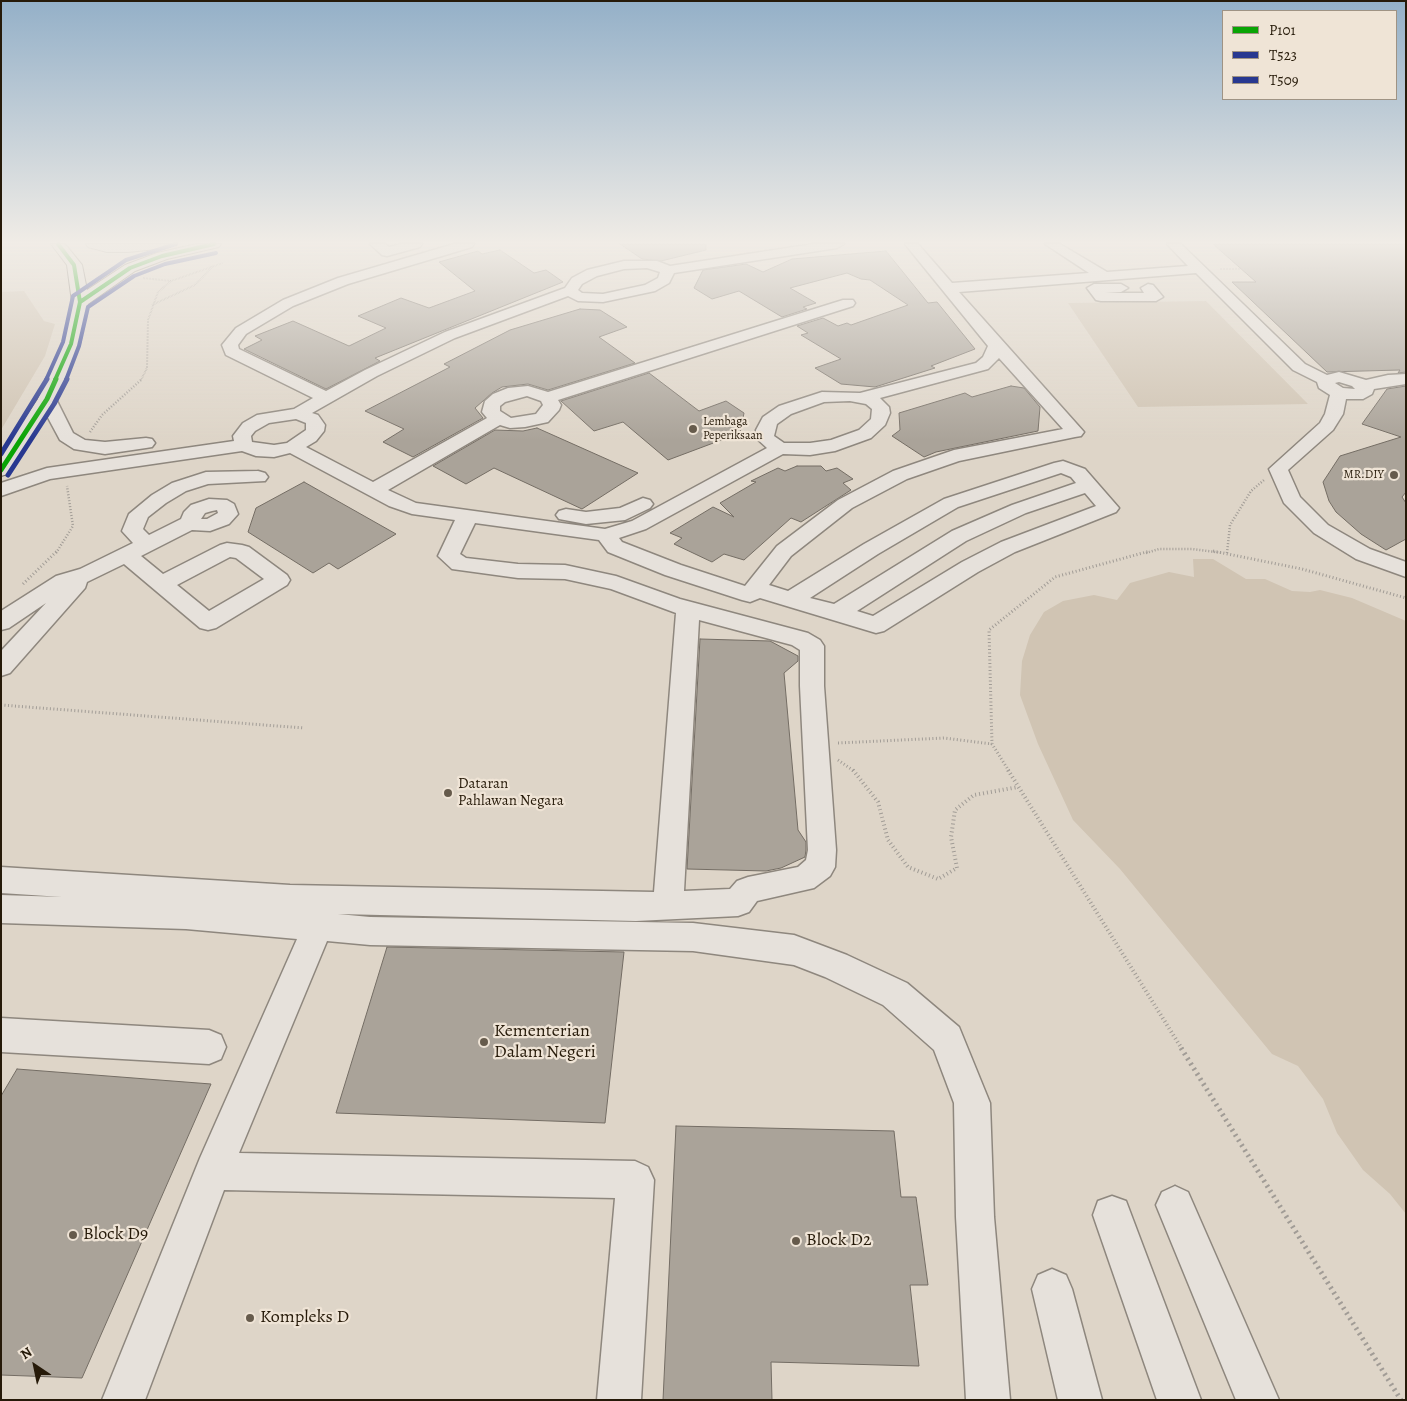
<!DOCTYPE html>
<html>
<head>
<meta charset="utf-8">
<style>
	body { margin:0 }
	#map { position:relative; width:1407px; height:1401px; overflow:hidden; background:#ded5c8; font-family:Alegreya,serif }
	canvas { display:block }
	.frame { position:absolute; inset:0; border:2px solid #261a09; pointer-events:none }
	.legend { position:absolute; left:1222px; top:10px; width:175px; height:90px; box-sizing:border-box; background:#efe4d6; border:1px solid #9f9384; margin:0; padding:6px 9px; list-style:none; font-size:15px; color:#261a09 }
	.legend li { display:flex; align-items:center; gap:10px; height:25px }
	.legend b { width:25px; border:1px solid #9f9384 }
	.north { position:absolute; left:10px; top:1341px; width:50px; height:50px; -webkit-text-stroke:4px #efe4d6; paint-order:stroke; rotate:326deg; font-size:14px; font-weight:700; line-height:20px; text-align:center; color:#261a09 }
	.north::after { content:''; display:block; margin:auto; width:18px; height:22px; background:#261a09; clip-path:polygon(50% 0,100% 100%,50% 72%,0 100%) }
</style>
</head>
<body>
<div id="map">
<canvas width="1407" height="1401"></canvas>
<div class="frame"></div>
<ul class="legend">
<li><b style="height:6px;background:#09a404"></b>P101</li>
<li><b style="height:6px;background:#283890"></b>T523</li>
<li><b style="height:6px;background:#283890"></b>T509</li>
</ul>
<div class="north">N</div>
</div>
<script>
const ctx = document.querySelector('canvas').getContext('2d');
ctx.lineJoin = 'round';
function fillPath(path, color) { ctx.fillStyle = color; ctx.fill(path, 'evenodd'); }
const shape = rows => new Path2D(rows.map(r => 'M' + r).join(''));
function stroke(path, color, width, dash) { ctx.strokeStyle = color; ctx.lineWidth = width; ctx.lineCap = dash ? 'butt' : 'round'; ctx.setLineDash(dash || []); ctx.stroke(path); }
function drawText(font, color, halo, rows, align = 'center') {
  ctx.font = font + ' Alegreya,serif'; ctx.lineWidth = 4.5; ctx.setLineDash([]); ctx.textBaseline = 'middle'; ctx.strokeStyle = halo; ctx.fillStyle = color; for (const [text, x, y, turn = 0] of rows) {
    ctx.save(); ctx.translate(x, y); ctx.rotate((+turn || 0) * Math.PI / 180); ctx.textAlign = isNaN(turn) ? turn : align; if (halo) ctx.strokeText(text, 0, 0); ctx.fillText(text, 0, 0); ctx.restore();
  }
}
const green = shape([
	[24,291,44,321,55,324,45,356,1,430,1,292],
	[1206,301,1308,404,1138,407,1068,303],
	[1193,559,1213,559,1246,579,1265,579,1292,591,1310,592,1320,590,1352,598,1406,621,1406,1214,1390,1194,1363,1170,1337,1133,1323,1099,1298,1066,1272,1054,1120,869,1073,820,1038,744,1020,695,1022,661,1030,635,1044,612,1063,601,1094,595,1117,600,1130,583,1169,572,1194,577]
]);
const building = shape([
	[620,244,706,244,706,250,661,261,642,259,620,244],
	[1213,244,1406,244,1406,372,1398,373,1400,370,1327,372,1232,282,1256,282,1213,244],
	[500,250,534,273,546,270,563,282,375,358,380,361,326,389,244,349,262,340,255,336,293,321,349,346,386,328,358,316,401,298,429,308,475,291,439,262,478,251,482,254,500,250],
	[886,251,928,303,937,302,975,349,931,366,935,368,875,387,841,384,815,368,841,359,801,335,808,333,797,326,823,318,838,326,847,323,851,325,908,305,870,280,861,279,847,273,790,288,816,303,803,307,807,309,782,317,739,291,712,299,694,288,703,270,746,264,763,272,792,259,886,251],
	[580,309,600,310,627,327,599,337,635,363,548,390,528,384,502,387,492,393,475,408,483,418,413,457,383,442,404,429,365,411,450,367,444,364,510,330,580,309],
	[649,373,699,411,726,401,744,413,740,433,668,460,623,422,594,431,561,401,649,373],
	[1011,386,1024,388,1040,407,1038,431,936,452,924,457,892,436,900,430,899,413,965,393,972,397,1011,386],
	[1406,386,1406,492,1402,497,1406,503,1406,539,1386,550,1361,534,1336,512,1329,501,1323,482,1340,456,1401,437,1362,424,1387,389,1406,386],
	[537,428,638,473,582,509,494,468,466,484,433,466,495,430,523,431,537,428],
	[797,466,821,466,826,471,837,468,853,479,843,483,851,490,801,522,791,518,744,560,724,554,712,562,674,544,682,538,670,533,713,507,734,517,720,503,756,482,751,481,778,468,785,471,797,466],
	[304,482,396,534,338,569,329,563,313,573,248,532,256,508,304,482],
	[700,639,770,641,798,656,798,661,784,673,798,830,806,842,806,850,805,857,781,868,766,871,687,869,700,639],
	[387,947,624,952,605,1123,336,1113,387,947],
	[17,1069,211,1084,82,1378,1,1375,1,1096,17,1069],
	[676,1126,894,1131,901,1197,916,1197,928,1285,910,1285,919,1366,771,1362,772,1400,663,1400,676,1126]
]);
const pathFar4 = shape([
	[1220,269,1338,268],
	[143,278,171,281],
	[152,305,195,285,213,266],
	[141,380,147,368,148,320,158,292,171,281,223,263]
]);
const pathFar3 = shape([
	[90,432,102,415,142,379],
	[56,553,73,526,67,486],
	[1146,553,1159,549,1192,549,1223,553],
	[1227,553,1230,525,1251,491,1264,480]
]);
const pathFar2 = shape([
	[1213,551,1302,569,1406,598],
	[23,584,57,551],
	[1,705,304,728],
	[838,743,944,738,992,744],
	[838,760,854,771],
	[1009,771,992,744,989,630,1055,577,1150,551]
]);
const pathFar1 = shape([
	[853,770,878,802,888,840,908,867,938,879,957,868,951,837,955,810,974,795,1018,787],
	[1008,770,1182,1049]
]);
const path = shape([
	[1181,1048,1401,1400]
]);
const minor = shape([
	[370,244,385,244,389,247,401,244,422,244,420,247,387,256,382,255,370,244],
	[454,244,474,244,472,247,348,284,293,306,246,334,238,345,239,349,326,391,365,370,445,332,565,288,572,278,587,270,624,261,657,261,670,266,813,244,844,244,837,248,674,273,669,283,655,291,603,302,578,301,568,296,455,338,377,376,312,413,318,415,325,425,324,431,316,441,306,447,373,482,487,418,482,412,485,401,493,394,508,388,528,386,548,392,843,300,853,300,855,303,853,306,558,400,561,405,559,410,548,422,525,427,510,428,500,425,388,490,416,503,605,529,632,521,767,448,756,438,756,430,763,417,779,406,822,392,860,393,976,363,983,357,988,346,905,244,918,244,952,283,1089,273,1045,244,1060,244,1107,272,1188,266,1167,244,1181,244,1305,364,1327,375,1339,372,1366,380,1388,375,1406,374,1406,384,1374,389,1372,394,1363,399,1346,399,1343,414,1333,430,1288,470,1300,497,1328,525,1370,549,1406,562,1406,577,1356,559,1314,533,1284,503,1269,469,1320,423,1325,414,1330,395,1319,388,1317,382,1293,370,1196,273,959,292,1084,432,1081,436,1075,437,959,461,907,479,852,508,791,556,769,585,788,591,864,544,944,499,1054,463,1063,461,1085,469,1119,508,1116,512,1015,552,978,572,884,631,876,633,760,598,750,602,742,600,665,575,608,552,599,540,475,523,460,554,466,558,518,564,565,565,616,576,680,599,808,633,820,640,824,646,824,686,836,850,835,867,830,876,814,888,757,901,749,912,738,916,636,921,338,914,370,917,693,923,794,935,847,955,907,983,959,1027,990,1103,994,1217,1010,1400,966,1400,956,1217,954,1103,934,1050,883,1005,825,977,794,965,693,951,370,945,327,941,239,1153,635,1161,648,1167,654,1180,641,1400,597,1400,615,1198,224,1190,145,1400,102,1400,200,1158,297,939,186,929,1,923,1,895,62,897,1,893,1,867,290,885,654,892,676,613,611,589,565,579,518,578,452,569,438,556,455,520,412,514,389,506,290,453,274,457,256,456,242,451,50,479,1,496,1,483,47,468,234,441,233,436,243,423,257,415,294,409,313,398,226,355,222,345,236,328,283,300,338,278,454,244],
	[647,268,660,272,658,278,645,285,603,294,582,293,578,290,582,284,597,276,624,269,647,268],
	[999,358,1063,429,954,450,893,471,838,500,777,546,745,586,681,565,622,542,619,538,646,529,783,454,810,455,835,451,871,438,885,425,890,413,889,407,880,398,988,369,999,358],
	[1339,382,1352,386,1355,389,1343,388,1335,383,1339,382],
	[527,396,541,401,543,405,536,414,511,418,500,411,500,406,505,402,527,396],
	[850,401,866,404,872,409,871,419,859,430,831,440,810,443,784,443,774,436,777,424,791,414,824,402,850,401],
	[296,419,306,423,306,430,287,443,274,445,252,442,251,436,255,431,269,423,296,419],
	[1061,473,1071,477,1076,483,1012,505,952,531,834,604,810,598,878,554,958,507,1061,473],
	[1085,493,1096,506,1001,542,962,562,873,616,857,611,966,541,1026,513,1085,493],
	[699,620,792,645,800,650,800,686,808,850,806,860,798,867,748,877,737,881,730,889,684,891,699,620],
	[1094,284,1121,284,1128,288,1121,292,1105,293,1144,293,1141,288,1148,284,1153,285,1163,297,1156,301,1101,301,1096,300,1087,288,1094,284],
	[47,394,53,395,56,399,73,433,85,440,105,442,146,438,152,439,155,443,152,447,146,448,105,454,74,449,60,440,38,399,41,395,47,394],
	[258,471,265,473,268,477,265,481,208,484,186,491,166,503,148,517,143,529,149,535,181,519,184,512,191,505,209,499,227,500,234,504,238,514,229,524,210,531,192,530,141,556,163,574,220,545,227,543,242,545,249,547,287,575,290,580,287,585,216,628,208,630,200,628,124,564,87,582,85,588,10,673,1,676,1,651,46,603,9,628,1,630,1,611,56,576,80,569,133,543,122,531,129,514,152,495,172,483,206,472,258,471],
	[212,511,217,510,218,513,207,519,201,519,205,513,212,511],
	[230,557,236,558,264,579,209,611,177,585,230,557],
	[643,498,650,500,653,504,650,508,625,520,586,524,559,519,556,515,559,511,566,509,586,512,620,508,643,498],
	[1,1018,209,1030,221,1035,226,1047,221,1059,209,1064,1,1052,1,1018],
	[1175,1186,1188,1192,1279,1400,1236,1400,1156,1205,1162,1192,1175,1186],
	[1112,1196,1126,1201,1201,1400,1157,1400,1093,1215,1098,1201,1112,1196],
	[1052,1269,1066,1275,1072,1289,1102,1400,1058,1400,1032,1289,1038,1275,1052,1269]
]);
const major = shape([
	[51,244,65,244,82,265,87,290,125,265,157,253,196,244,221,244,219,247,167,259,135,271,88,304,80,344,56,399,8,474,1,476,1,454,38,399,62,344,72,302,67,265,51,244],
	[86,244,173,244,166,248,128,252,107,252,88,247,86,244]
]);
const bus1Far1 = shape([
	[80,302,130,268,162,256,214,244],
	[55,380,71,344,80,302,74,265,58,244]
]);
const bus1 = shape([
	[1,470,47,399,56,379]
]);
const bus2Far1 = shape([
	[66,380,79,346,88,307,134,276,165,264,216,253]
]);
const bus2 = shape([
	[8,475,54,404,67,379]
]);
const bus3Far1 = shape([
	[46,380,63,342,73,296,126,260,176,244]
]);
const bus3 = shape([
	[1,454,47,379]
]);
const markers = [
	[693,429,5,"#665b4c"],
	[1394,475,5,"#665b4c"],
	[448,793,5,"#665b4c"],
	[484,1042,5,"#665b4c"],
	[73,1235,5,"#665b4c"],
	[796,1241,5,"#665b4c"],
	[250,1318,5,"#665b4c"]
];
const farPoinames = [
	["Lembaga",703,422],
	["Peperiksaan",703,436],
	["MR.DIY",1384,475,"right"]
];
const poiNames = [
	["Dataran",458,784],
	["Pahlawan Negara",458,801]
];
const nearPoinames = [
	["Kementerian",494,1032],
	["Dalam Negeri",494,1053],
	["Block D9",83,1235],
	["Block D2",806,1241],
	["Kompleks D",260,1318]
];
fillPath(green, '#d0c4b3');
fillPath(building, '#aaa399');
stroke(building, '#746d64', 1);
stroke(minor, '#8e877e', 3);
stroke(major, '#746d64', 2);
stroke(pathFar4, '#a19c96', 2, [0.5, 1]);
stroke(pathFar3, '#a19c96', 2.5, [1, 2]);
stroke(pathFar2, '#a19c96', 3, [1, 2.5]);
stroke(pathFar1, '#a19c96', 4, [1, 3]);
stroke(path, '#a19c96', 5, [2, 4]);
fillPath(minor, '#e6e1db');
fillPath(major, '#e1dcd5');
stroke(bus1Far1, '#09a404', 4);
stroke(bus1, '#09a404', 5);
stroke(bus2Far1, '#283890', 4);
stroke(bus2, '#283890', 5);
stroke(bus3Far1, '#283890', 4);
stroke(bus3, '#283890', 5);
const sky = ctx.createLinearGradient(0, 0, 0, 440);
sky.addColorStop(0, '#94b0c8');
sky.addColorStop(0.55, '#f0ece6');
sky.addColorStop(1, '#f0ece600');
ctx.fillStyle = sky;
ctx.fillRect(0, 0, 1407, 440);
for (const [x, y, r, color] of markers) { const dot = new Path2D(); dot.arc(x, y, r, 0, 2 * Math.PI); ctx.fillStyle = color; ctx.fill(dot); stroke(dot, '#efe4d6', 2); }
drawText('12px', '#261a09', '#efe4d6', farPoinames, 'left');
drawText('15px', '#261a09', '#efe4d6', poiNames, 'left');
drawText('18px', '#261a09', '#efe4d6', nearPoinames, 'left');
</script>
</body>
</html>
